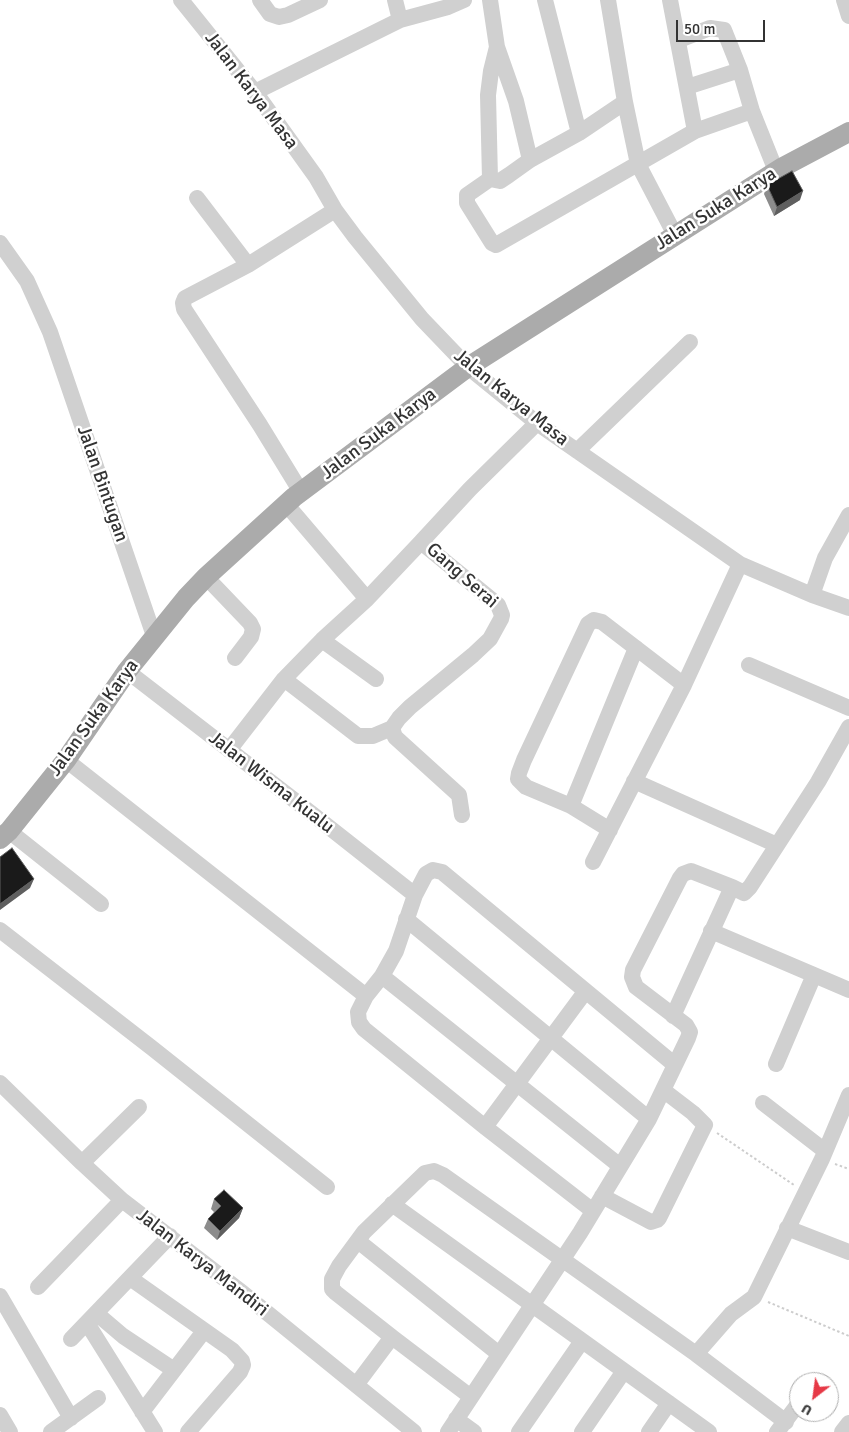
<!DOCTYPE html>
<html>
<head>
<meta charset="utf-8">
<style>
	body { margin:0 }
	#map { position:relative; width:849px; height:1432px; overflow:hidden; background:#fff; font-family:Signika,sans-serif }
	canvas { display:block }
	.north { position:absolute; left:789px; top:1372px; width:50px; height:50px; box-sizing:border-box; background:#fff; border:1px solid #adadad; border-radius:50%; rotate:210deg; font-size:14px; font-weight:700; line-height:20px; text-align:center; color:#333 }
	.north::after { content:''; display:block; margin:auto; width:18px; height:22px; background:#e63946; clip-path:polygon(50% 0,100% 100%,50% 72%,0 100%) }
	.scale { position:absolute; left:676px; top:20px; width:89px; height:22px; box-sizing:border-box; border:2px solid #333; border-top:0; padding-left:6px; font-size:15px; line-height:18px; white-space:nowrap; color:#333; -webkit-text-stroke:4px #fff; paint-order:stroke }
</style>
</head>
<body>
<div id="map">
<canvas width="849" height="1432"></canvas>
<div class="north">U</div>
<div class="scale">50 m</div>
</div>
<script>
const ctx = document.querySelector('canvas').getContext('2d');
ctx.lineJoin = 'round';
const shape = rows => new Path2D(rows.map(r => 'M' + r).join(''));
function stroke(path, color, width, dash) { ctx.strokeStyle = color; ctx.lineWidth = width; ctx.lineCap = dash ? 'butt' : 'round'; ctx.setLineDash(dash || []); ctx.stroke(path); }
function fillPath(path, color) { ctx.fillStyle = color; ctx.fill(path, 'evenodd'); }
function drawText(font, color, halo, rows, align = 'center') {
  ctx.font = font + ' Signika,sans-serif'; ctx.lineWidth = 5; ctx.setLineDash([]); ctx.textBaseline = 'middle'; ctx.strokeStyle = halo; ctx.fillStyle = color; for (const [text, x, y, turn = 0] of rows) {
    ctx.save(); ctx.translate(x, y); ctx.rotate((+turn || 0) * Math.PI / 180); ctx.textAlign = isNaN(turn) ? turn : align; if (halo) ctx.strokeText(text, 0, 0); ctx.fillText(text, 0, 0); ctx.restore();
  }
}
const path = shape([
	[717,1133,794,1185],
	[835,1164,849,1169],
	[768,1302,849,1336]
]);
const minor = shape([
	[181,0,255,92,316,177,335,210,355,237,422,319,468,367,537,423,740,564,812,595,849,608],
	[260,0,270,14,279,17,288,15,320,0],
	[395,0,400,20],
	[490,0,497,47,516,101,530,160],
	[545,0,579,133],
	[608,0,625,102,638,164,675,235],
	[670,0,695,131],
	[844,0,849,16],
	[679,40,710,28,724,30,740,70,752,111,776,171],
	[497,47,491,71,488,95,490,179,500,181,509,175,530,160,579,133,625,102],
	[687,87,740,70],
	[255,92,400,20,448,7,464,0],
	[490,179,467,195,467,203,492,243,496,245,695,131,752,111],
	[197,198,248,265],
	[0,243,27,281,50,332,154,636],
	[577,451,690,342],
	[301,492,260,425,184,309,183,303,185,298,248,265,335,210],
	[286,504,367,599],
	[206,577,250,623,253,629,251,637,235,658],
	[812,595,825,558,849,515],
	[322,640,376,679],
	[749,665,849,708],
	[127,671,311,813,415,895],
	[284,679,358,736,373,736,392,728],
	[392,728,399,718,410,707,473,655,490,639,501,619,502,615,498,605,421,542,470,489,537,423],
	[392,728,395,737,459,795,462,815],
	[229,750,284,679,322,640,367,599,421,542],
	[66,760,366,996],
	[634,781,777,845],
	[571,806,636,648],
	[610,830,571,806,526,787,518,779,519,773,524,760,588,624,594,620,602,622,684,685],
	[9,831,101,904],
	[593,862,684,685,740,564],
	[406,919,649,1119],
	[0,930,152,1048,327,1187],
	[711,931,849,990],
	[382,976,620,1166],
	[673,1016,732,887,744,893,750,887,818,782,849,727],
	[776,1064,814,975],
	[0,1083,82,1163,122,1200,239,1290,414,1432],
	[763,1103,825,1151],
	[485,1127,585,992],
	[82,1163,139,1107],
	[602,1196,651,1222,657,1220,659,1218,705,1125,693,1113,663,1090],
	[392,1204,709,1432],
	[593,1211,485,1127,364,1029,359,1022,358,1012,366,996,382,976,396,951,415,895,426,874,433,870,442,872,675,1065],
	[787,1228,849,1252],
	[358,1241,499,1354],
	[130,1278,232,1350,242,1361,243,1365,240,1372,188,1432],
	[38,1287,122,1200],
	[0,1296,71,1418],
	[96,1313,123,1336,174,1370],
	[87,1323,155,1432],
	[392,1337,336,1293,332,1289,332,1279,339,1266,364,1232,425,1173,434,1171,443,1175,696,1354,786,1422],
	[71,1339,170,1236],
	[696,1354,731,1314,754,1297,822,1159,849,1095],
	[356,1385,392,1337,471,1397],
	[142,1412,204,1331],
	[0,1415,10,1432],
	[456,1419,474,1432],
	[51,1432,98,1398],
	[448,1432,580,1233,649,1119,688,1038,690,1032,686,1025,636,987,632,977,633,970,680,878,683,874,691,871,732,887],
	[519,1432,582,1341],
	[582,1432,624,1371],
	[649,1432,669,1403],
	[777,1432,799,1403],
	[842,1432,849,1423]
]);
const major = shape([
	[0,839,9,831,66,760,127,671,186,598,206,577,294,497,468,367,783,167,849,132]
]);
const wall = shape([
	[767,185,800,200,774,216,764,194],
	[214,1199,243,1208,239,1218,217,1240,204,1228,208,1219,214,1212,211,1209]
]);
const shadedWall = shape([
	[803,191,800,200,774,216,777,207],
	[34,879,30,888,0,910,0,904],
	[243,1208,239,1218,217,1240,220,1231]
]);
const building = shape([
	[792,171,803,191,777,207,767,185,792,171],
	[12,848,34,879,0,904,0,857,12,848],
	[224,1190,243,1208,220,1231,208,1219,221,1206,214,1199,224,1190]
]);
const streetNames = [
	["Jalan Karya Masa",251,91,53],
	["Jalan Suka Karya",716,209,-32],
	["Jalan Karya Masa",511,398,39],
	["Jalan Suka Karya",379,434,-37],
	["Jalan Bintugan",102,484,71],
	["Gang Serai",462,576,41],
	["Jalan Suka Karya",94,718,-54],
	["Jalan Wisma Kualu",271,783,38],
	["Jalan Karya Mandiri",202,1263,38]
];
stroke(path, '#cdcdcd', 2, [2.5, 2.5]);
stroke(minor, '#d0d0d0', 16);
stroke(major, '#ababab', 20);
fillPath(wall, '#8c8c8c');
fillPath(shadedWall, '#5f5f5f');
fillPath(building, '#1a1a1a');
stroke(building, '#5f5f5f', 1);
drawText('19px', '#333', '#fff', streetNames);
</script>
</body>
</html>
